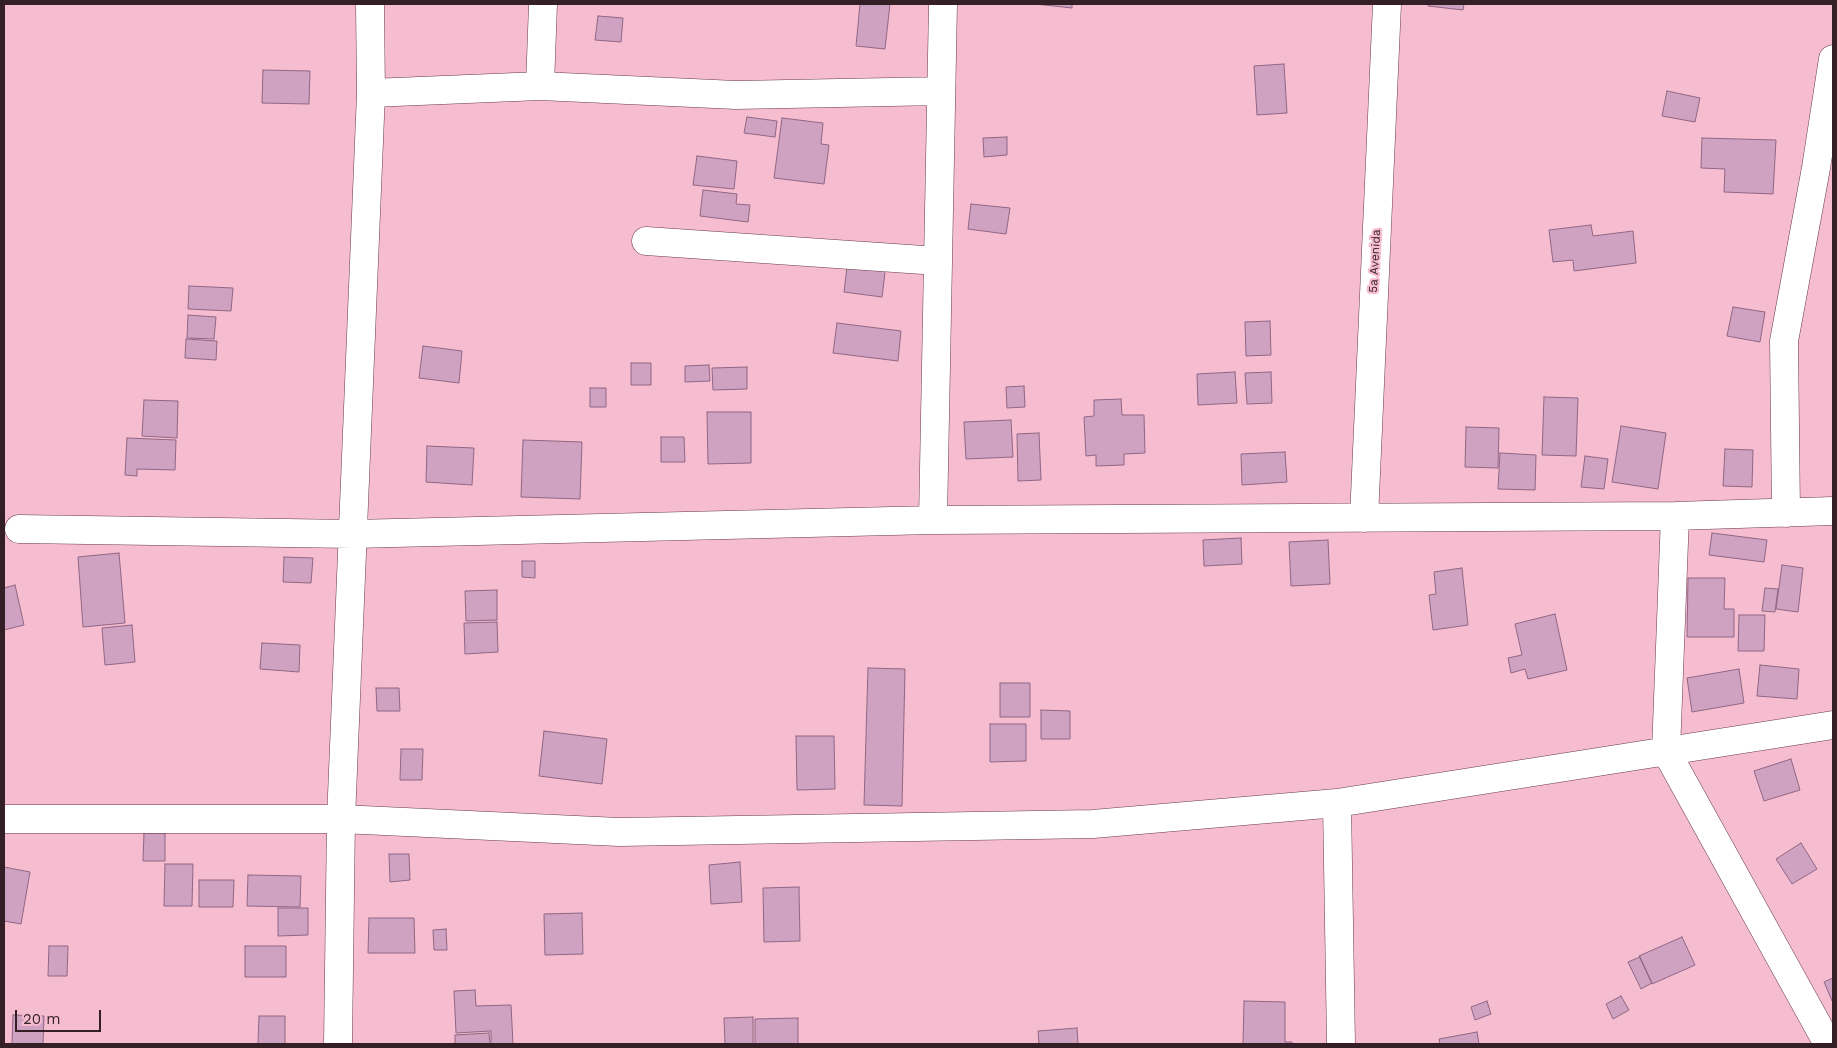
<!DOCTYPE html>
<html>
<head>
<meta charset="utf-8">
<style>
	body { margin:0 }
	#map { position:relative; width:1837px; height:1048px; overflow:hidden; background:#f5bdcf; font-family:"Work Sans",sans-serif }
	canvas { display:block }
	.frame { position:absolute; inset:0; border:5px solid #341f26; pointer-events:none }
	.scale { position:absolute; left:15px; top:1010px; width:86px; height:22px; box-sizing:border-box; border:2px solid #341f26; border-top:0; padding-left:6px; font-size:15px; line-height:18px; white-space:nowrap; color:#341f26; -webkit-text-stroke:4px #f5bdcf; paint-order:stroke }
</style>
</head>
<body>
<div id="map">
<canvas width="1837" height="1048"></canvas>
<div class="frame"></div>
<div class="scale">20 m</div>
</div>
<script>
const ctx = document.querySelector('canvas').getContext('2d');
ctx.lineJoin = 'round';
function fillPath(path, color) { ctx.fillStyle = color; ctx.fill(path, 'evenodd'); }
const shape = rows => new Path2D(rows.map(r => 'M' + r).join(''));
function stroke(path, color, width, dash) { ctx.strokeStyle = color; ctx.lineWidth = width; ctx.lineCap = dash ? 'butt' : 'round'; ctx.setLineDash(dash || []); ctx.stroke(path); }
function drawText(font, color, halo, rows, align = 'center') {
  ctx.font = font + ' "Work Sans",sans-serif'; ctx.lineWidth = 4.5; ctx.setLineDash([]); ctx.textBaseline = 'middle'; ctx.strokeStyle = halo; ctx.fillStyle = color; for (const [text, x, y, turn = 0] of rows) {
    ctx.save(); ctx.translate(x, y); ctx.rotate((+turn || 0) * Math.PI / 180); ctx.textAlign = isNaN(turn) ? turn : align; if (halo) ctx.strokeText(text, 0, 0); ctx.fillText(text, 0, 0); ctx.restore();
  }
}
const building = shape([
	[860,4,890,4,885,49,856,46,860,4],
	[1035,4,1072,4,1072,8,1035,4],
	[1428,4,1464,4,1463,10,1428,6,1428,4],
	[598,16,623,18,621,42,595,40,598,16],
	[1284,64,1287,113,1257,115,1254,66,1284,64],
	[263,70,310,71,309,104,262,103,263,70],
	[1667,91,1700,98,1695,122,1662,116,1667,91],
	[747,117,777,121,775,137,744,133,747,117],
	[782,118,823,123,821,144,829,145,824,184,774,178,782,118],
	[1007,137,1007,155,984,157,983,138,1007,137],
	[1702,138,1776,140,1773,194,1724,192,1725,169,1701,168,1702,138],
	[697,156,737,161,734,189,693,185,697,156],
	[703,190,737,194,736,204,750,205,748,222,700,216,703,190],
	[971,204,1010,208,1006,234,968,229,971,204],
	[1591,225,1593,236,1633,231,1636,263,1574,271,1573,260,1553,262,1549,230,1591,225],
	[848,259,886,264,882,297,844,292,848,259],
	[189,286,233,288,231,311,188,309,189,286],
	[1733,307,1765,312,1760,342,1727,336,1733,307],
	[188,315,216,317,214,339,187,338,188,315],
	[1270,321,1271,355,1246,356,1245,322,1270,321],
	[837,323,901,331,898,361,833,353,837,323],
	[186,339,217,341,216,360,185,358,186,339],
	[423,346,462,351,459,383,419,378,423,346],
	[631,363,651,363,651,385,631,385,631,363],
	[709,365,710,381,685,382,685,366,709,365],
	[747,367,747,389,713,390,712,368,747,367],
	[1235,372,1237,403,1198,405,1197,374,1235,372],
	[1271,372,1272,403,1247,404,1245,373,1271,372],
	[1024,386,1025,407,1007,408,1006,387,1024,386],
	[590,388,606,388,606,407,590,407,590,388],
	[1544,397,1578,398,1576,456,1542,455,1544,397],
	[1121,399,1122,415,1144,415,1145,453,1124,454,1124,465,1096,466,1096,455,1086,456,1084,417,1094,416,1094,400,1121,399],
	[144,400,178,401,177,438,142,436,144,400],
	[707,412,751,412,751,463,708,464,707,412],
	[1011,420,1013,457,966,459,964,422,1011,420],
	[1621,426,1666,433,1658,489,1612,482,1621,426],
	[1466,427,1499,428,1498,468,1465,467,1466,427],
	[1039,433,1041,480,1018,481,1017,434,1039,433],
	[661,437,684,437,685,462,661,462,661,437],
	[127,438,176,440,175,470,137,469,137,476,125,475,127,438],
	[523,440,582,442,580,499,521,497,523,440],
	[427,446,474,448,472,485,426,482,427,446],
	[1725,449,1753,450,1752,487,1723,486,1725,449],
	[1285,452,1287,482,1242,485,1241,454,1285,452],
	[1500,453,1536,455,1535,490,1498,489,1500,453],
	[1585,456,1608,459,1604,489,1581,487,1585,456],
	[1712,533,1767,540,1764,562,1709,555,1712,533],
	[1241,538,1242,564,1204,566,1203,540,1241,538],
	[1328,540,1330,584,1291,586,1289,542,1328,540],
	[119,553,125,623,83,627,78,557,119,553],
	[284,557,313,558,311,583,283,582,284,557],
	[522,561,535,561,535,578,522,577,522,561],
	[1782,565,1803,568,1798,612,1776,609,1782,565],
	[1462,568,1468,625,1433,630,1429,595,1436,594,1434,572,1462,568],
	[1688,578,1725,578,1724,609,1734,609,1734,637,1687,637,1688,578],
	[15,585,24,625,4,630,4,588,15,585],
	[1765,588,1778,589,1775,612,1762,611,1765,588],
	[497,590,497,620,466,621,465,591,497,590],
	[1555,614,1567,670,1528,679,1525,669,1511,673,1508,658,1522,655,1515,624,1555,614],
	[1739,615,1765,615,1764,651,1738,651,1739,615],
	[497,622,498,652,465,654,464,623,497,622],
	[132,625,135,662,105,665,102,628,132,625],
	[262,643,300,645,299,672,260,669,262,643],
	[1760,665,1799,669,1797,699,1757,696,1760,665],
	[868,668,905,669,902,806,864,805,868,668],
	[1739,669,1744,703,1692,712,1687,678,1739,669],
	[1000,683,1030,683,1030,717,1000,717,1000,683],
	[376,688,399,688,400,711,377,711,376,688],
	[1041,710,1070,711,1070,739,1041,739,1041,710],
	[990,724,1026,724,1026,761,990,762,990,724],
	[544,731,607,739,602,784,539,776,544,731],
	[796,736,834,736,835,789,797,790,796,736],
	[401,749,423,749,422,780,400,780,401,749],
	[1791,759,1800,790,1764,801,1754,771,1791,759],
	[144,833,165,833,165,861,143,861,144,833],
	[1801,843,1817,869,1792,884,1776,859,1801,843],
	[389,854,409,854,410,880,390,882,389,854],
	[740,862,742,902,711,904,709,865,740,862],
	[165,864,193,864,192,906,164,906,165,864],
	[4,867,30,872,21,924,4,921,4,867],
	[248,875,301,876,300,907,247,906,248,875],
	[199,880,234,880,233,907,199,907,199,880],
	[799,887,800,941,764,942,763,888,799,887],
	[278,908,308,908,308,935,278,936,278,908],
	[582,913,583,954,545,955,544,914,582,913],
	[369,918,414,918,415,953,368,953,369,918],
	[446,929,447,950,434,950,433,930,446,929],
	[1682,937,1695,965,1652,984,1639,956,1682,937],
	[49,946,68,946,67,976,48,976,49,946],
	[245,946,286,946,286,977,245,977,245,946],
	[1640,957,1652,983,1641,989,1628,962,1640,957],
	[1833,978,1833,1003,1824,982,1833,978],
	[475,990,476,1006,511,1005,513,1044,491,1044,491,1031,456,1033,454,991,475,990],
	[1621,996,1629,1010,1613,1019,1606,1004,1621,996],
	[1244,1001,1285,1002,1285,1042,1292,1042,1292,1044,1243,1044,1244,1001],
	[1487,1001,1491,1014,1475,1020,1471,1007,1487,1001],
	[13,1015,44,1016,43,1044,12,1044,13,1015],
	[259,1016,285,1016,285,1044,258,1044,259,1016],
	[753,1017,753,1044,725,1044,724,1018,753,1017],
	[798,1018,798,1044,755,1044,755,1019,798,1018],
	[1077,1028,1078,1044,1039,1044,1038,1031,1077,1028],
	[1477,1032,1479,1044,1440,1044,1439,1039,1477,1032],
	[489,1033,490,1044,455,1044,455,1035,489,1033]
]);
const street = shape([
	[540,86,543,4],
	[371,93,540,86,736,95,941,91],
	[646,241,938,261],
	[1786,513,1784,341,1816,168,1833,59],
	[1675,516,1666,751,1828,1044],
	[1364,518,1387,4],
	[933,520,943,4],
	[19,529,353,534,933,520,1675,516,1833,511],
	[1337,803,1341,1044],
	[4,819,341,819,619,832,1093,824,1337,803,1833,725],
	[338,1044,341,819,371,93,370,4]
]);
const streetNames = [
	["5a Avenida",1375,261,-87]
];
fillPath(building, '#cfa2c1');
stroke(building, '#906684', 1);
stroke(street, '#683a4b', 29);
stroke(street, '#fff', 28);
drawText('12px', '#341f26', '#f5bdcf', streetNames);
</script>
</body>
</html>
